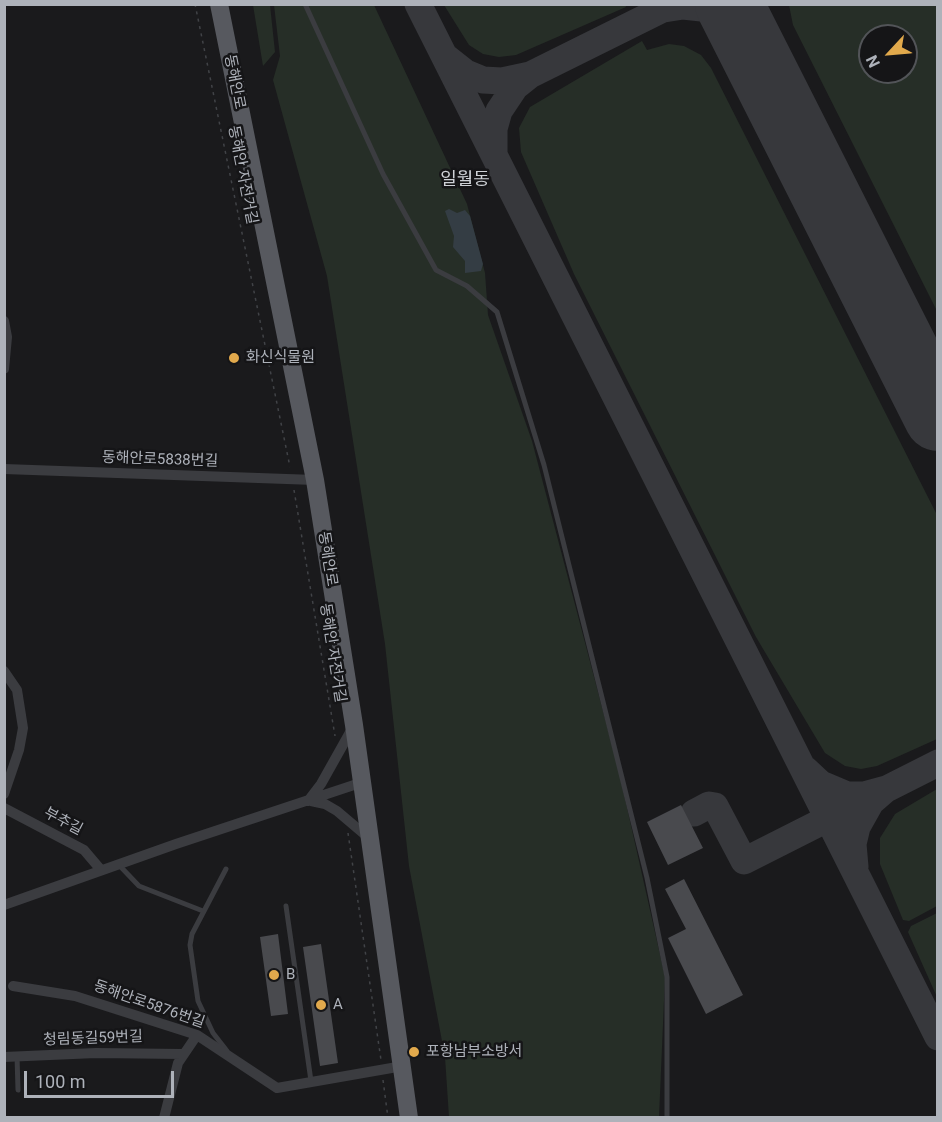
<!DOCTYPE html>
<html>
<head>
<meta charset="utf-8">
<style>
	body { margin:0 }
	#map { position:relative; width:942px; height:1122px; overflow:hidden; background:#1a1a1c; font-family:Roboto,sans-serif }
	canvas { display:block }
	.frame { position:absolute; inset:0; border:6px solid #aeb2ba; pointer-events:none }
	.north { position:absolute; left:858px; top:24px; width:60px; height:60px; box-sizing:border-box; background:#151517; border:2px solid #525458; border-radius:50%; rotate:244deg; font-size:16px; font-weight:700; line-height:24px; text-align:center; color:#aeb2ba }
	.north::after { content:''; display:block; margin:auto; width:21px; height:27px; background:#e1a94c; clip-path:polygon(50% 0,100% 100%,50% 72%,0 100%) }
	.scale { position:absolute; left:24px; top:1071px; width:150px; height:27px; box-sizing:border-box; border:3px solid #aeb2ba; border-top:0; padding-left:8px; font-size:18px; line-height:21px; white-space:nowrap; color:#aeb2ba; -webkit-text-stroke:4px #151517; paint-order:stroke }
</style>
</head>
<body>
<div id="map">
<canvas width="942" height="1122"></canvas>
<div class="frame"></div>
<div class="north">N</div>
<div class="scale">100 m</div>
</div>
<script>
const ctx = document.querySelector('canvas').getContext('2d');
ctx.lineJoin = 'round';
function fillPath(path, color) { ctx.fillStyle = color; ctx.fill(path, 'evenodd'); }
const shape = rows => new Path2D(rows.map(r => 'M' + r).join(''));
function stroke(path, color, width, dash) { ctx.strokeStyle = color; ctx.lineWidth = width; ctx.lineCap = dash ? 'butt' : 'round'; ctx.setLineDash(dash || []); ctx.stroke(path); }
function drawText(font, color, halo, rows, align = 'center') {
  ctx.font = font + ' Roboto,"Noto Sans KR",sans-serif'; ctx.lineWidth = 5; ctx.setLineDash([]); ctx.textBaseline = 'middle'; ctx.strokeStyle = halo; ctx.fillStyle = color; for (const [text, x, y, turn = 0] of rows) {
    ctx.save(); ctx.translate(x, y); ctx.rotate((+turn || 0) * Math.PI / 180); ctx.textAlign = isNaN(turn) ? turn : align; if (halo) ctx.strokeText(text, 0, 0); ctx.fillText(text, 0, 0); ctx.restore();
  }
}
const green = shape([
	[625,4,626,7,516,55,499,57,483,54,469,45,444,5],
	[253,5,270,5,275,52,263,66],
	[274,5,374,5,467,204,485,273,488,315,532,441,619,772,665,977,659,1117,449,1117,445,1057,409,866,385,644,327,276,273,80,280,56],
	[789,5,937,5,937,311,793,25],
	[870,36,906,36,906,72,870,72],
	[642,41,647,50,669,44,684,46,701,55,711,68,937,515,937,739,877,766,861,769,845,766,825,753,756,637,574,274,521,152,519,128,530,107],
	[937,789,937,906,909,921,903,920,880,864,880,838,895,814],
	[937,913,937,997,908,932,911,926]
]);
const water = shape([
	[449,209,457,213,465,210,470,216,483,264,481,271,465,273,465,261,453,247,454,236,445,211]
]);
const taxiway = shape([
	[418,4,938,1037],
	[670,4,664,9,683,6,711,9,741,28],
	[447,58,466,73,483,80,502,81,530,75,515,87,499,111,494,129,494,153],
	[530,75,673,4],
	[806,770,821,784,847,795,864,795,886,789,871,802,857,827,853,844,855,867],
	[694,813,709,805,715,806,744,861,938,763]
]);
const runway = shape([
	[729,4,938,417]
]);
const building = shape([
	[681,805,703,848,668,865,647,822],
	[684,879,743,995,706,1014,668,938,686,929,665,889],
	[278,934,288,1014,271,1016,260,937],
	[321,944,338,1063,320,1066,303,947]
]);
const path = shape([
	[195,4,290,467],
	[294,490,335,736],
	[348,833,381,1060],
	[383,1080,388,1118],
	[536,1117,536,1118]
]);
const service = shape([
	[305,4,383,174,436,270,467,286,497,312,544,465,647,878,667,977,667,1118],
	[118,864,139,886,203,911],
	[226,869,192,934,190,945,198,1001,213,1033,227,1051],
	[286,906,311,1081],
	[17,1056,18,1090]
]);
const minor = shape([
	[4,321,7,337,4,369],
	[4,469,315,480],
	[4,671,17,690,23,728,19,750,4,794],
	[308,801,321,784,353,727],
	[311,801,325,804,337,811,370,839],
	[4,808,84,850,101,870],
	[4,905,176,844,363,782],
	[13,986,75,996,197,1035,277,1088,403,1066],
	[4,1057,96,1053,182,1054],
	[164,1118,178,1063,197,1035]
]);
const primary = shape([
	[219,4,315,480,354,725,409,1118]
]);
const markers = [
	[234,358,6,"#e1a94c"],
	[274,975,6,"#e1a94c"],
	[321,1005,6,"#e1a94c"],
	[414,1052,6,"#e1a94c"]
];
const streetNames = [
	["동해안로",234,82,79],
	["동해안 자전거길",242,175,79],
	["동해안로5838번길",160,460,2],
	["동해안로",327,559,81],
	["동해안 자전거길",332,653,81],
	["부추길",63,822,28],
	["동해안로5876번길",149,1005,19],
	["청림동길59번길",93,1039,-2]
];
const poiNames = [
	["화신식물원",246,358],
	["B",286,975],
	["A",333,1005],
	["포항남부소방서",426,1052]
];
const quarterNames = [
	["일월동",465,180]
];
fillPath(green, '#262e27');
fillPath(water, '#343d44');
stroke(taxiway, '#37383c', 27);
stroke(runway, '#37383c', 68);
fillPath(building, '#494a4e');
stroke(path, '#414347', 1.5, [3, 4.5]);
stroke(service, '#3b3c40', 5);
stroke(minor, '#3b3c40', 10);
stroke(primary, '#57595f', 18);
for (const [x, y, r, color] of markers) { const dot = new Path2D(); dot.arc(x, y, r, 0, 2 * Math.PI); ctx.fillStyle = color; ctx.fill(dot); stroke(dot, '#151517', 2); }
drawText('15px', '#aeb2ba', '#151517', streetNames);
drawText('15px', '#aeb2ba', '#151517', poiNames, 'left');
drawText('18px', '#ced1d6', '#151517', quarterNames);
</script>
</body>
</html>
